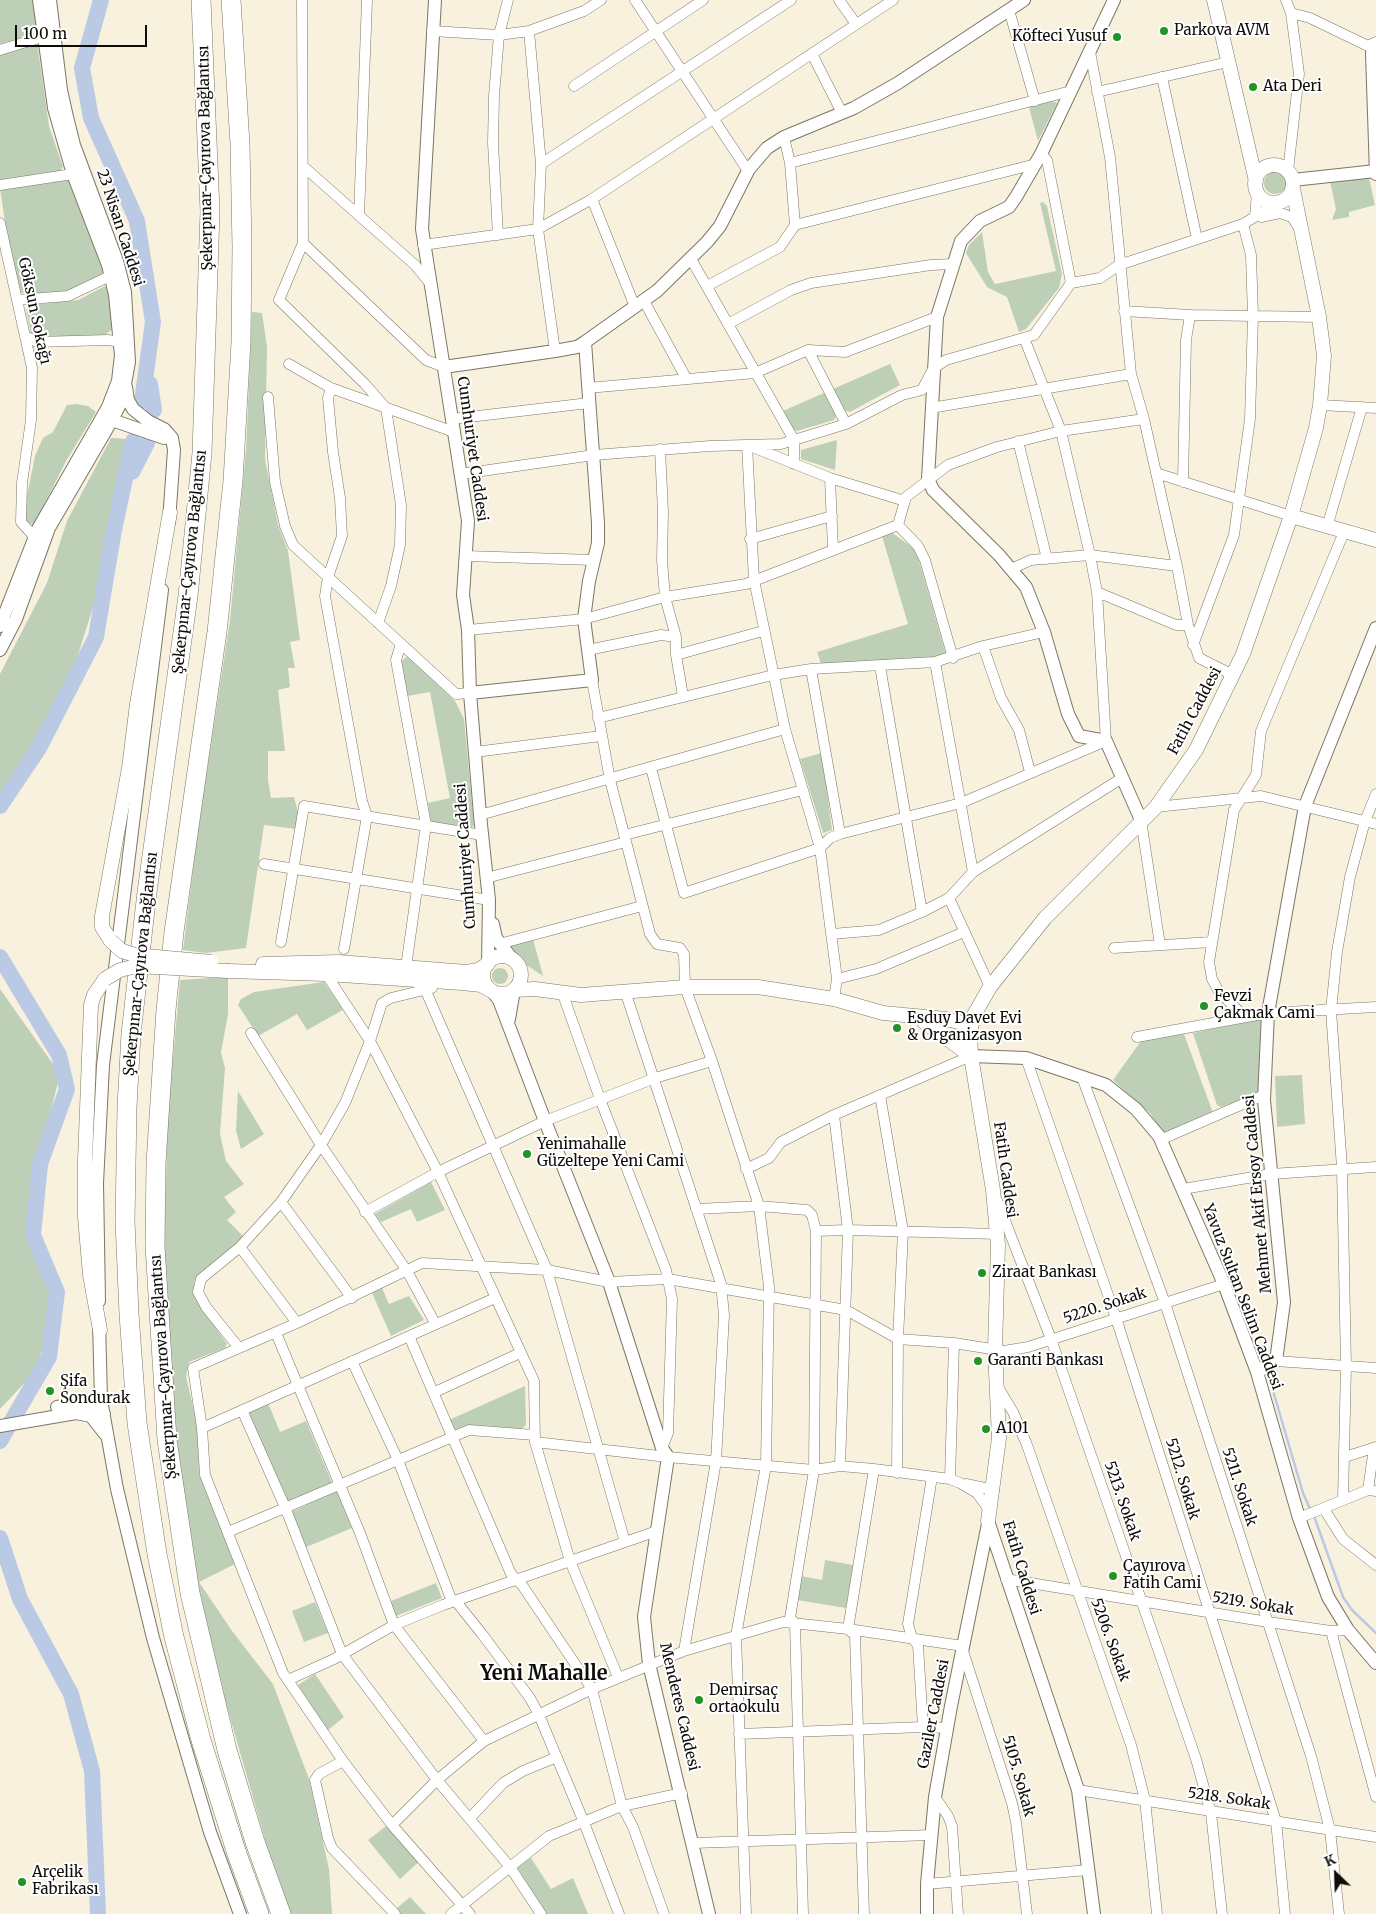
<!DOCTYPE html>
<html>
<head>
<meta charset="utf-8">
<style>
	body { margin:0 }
	#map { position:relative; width:1376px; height:1914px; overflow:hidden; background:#f7f1de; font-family:Merriweather,serif }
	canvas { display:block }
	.north { position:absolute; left:1311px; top:1849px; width:50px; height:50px; -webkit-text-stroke:4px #fff; paint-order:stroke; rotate:336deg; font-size:14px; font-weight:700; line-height:20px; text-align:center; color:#0e0c07 }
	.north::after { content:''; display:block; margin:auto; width:18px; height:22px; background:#0e0c07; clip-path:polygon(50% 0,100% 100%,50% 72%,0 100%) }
	.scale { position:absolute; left:15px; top:25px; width:132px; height:22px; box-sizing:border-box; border:2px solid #0e0c07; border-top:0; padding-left:6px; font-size:15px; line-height:18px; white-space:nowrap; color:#0e0c07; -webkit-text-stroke:4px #fff; paint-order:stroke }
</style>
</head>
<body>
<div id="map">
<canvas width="1376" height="1914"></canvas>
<div class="north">K</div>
<div class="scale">100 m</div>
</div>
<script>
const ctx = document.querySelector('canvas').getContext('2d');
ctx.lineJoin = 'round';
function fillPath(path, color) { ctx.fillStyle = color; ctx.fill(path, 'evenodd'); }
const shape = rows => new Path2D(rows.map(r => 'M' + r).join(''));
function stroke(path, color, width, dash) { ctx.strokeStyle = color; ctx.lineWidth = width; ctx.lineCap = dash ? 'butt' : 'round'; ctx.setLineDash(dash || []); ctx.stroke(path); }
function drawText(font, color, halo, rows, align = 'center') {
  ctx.font = font + ' Merriweather,serif'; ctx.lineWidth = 4; ctx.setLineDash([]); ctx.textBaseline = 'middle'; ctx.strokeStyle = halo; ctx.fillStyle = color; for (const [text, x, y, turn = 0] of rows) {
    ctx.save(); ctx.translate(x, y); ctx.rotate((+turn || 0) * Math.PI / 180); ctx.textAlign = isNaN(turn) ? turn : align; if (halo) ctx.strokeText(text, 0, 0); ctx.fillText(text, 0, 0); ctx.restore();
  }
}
const green = shape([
	[0,0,35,0,39,31,36,34,0,44],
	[37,42,49,126,63,167,60,171,0,180,0,53],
	[1052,101,1057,103,1038,141,1029,107],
	'1264 183a11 11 0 1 1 22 0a11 11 0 1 1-22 0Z',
	[1369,178,1375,205,1349,212,1349,217,1332,220,1336,209,1330,181],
	[71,179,105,272,64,294,26,295,21,292,7,236,0,188],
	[1043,202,1047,206,1062,274,1059,288,1026,329,1019,332,1007,297,987,287,966,253,969,245,982,232,988,272,995,284,1056,271,1040,203],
	[105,286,111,292,111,330,105,335,37,338,31,335,26,309,30,305,78,300],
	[252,312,262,313,267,347,265,459,278,525,288,551,300,640,290,642,295,668,288,668,290,687,278,690,285,751,268,751,268,780,271,798,294,797,298,812,297,829,264,825,246,948,206,953,183,950,198,830,230,620,246,450],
	[890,364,900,385,850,412,844,410,833,389],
	[824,393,836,416,834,420,797,431,792,429,783,411],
	[76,404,88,406,96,412,66,461,34,525,26,521,24,511,35,456,43,438,53,432,67,405],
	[111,438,128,439,113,506,101,582,76,661,49,722,13,781,0,798,0,674,47,583,67,521],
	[837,440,835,470,801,459,801,450],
	[891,532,916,550,946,655,933,658,821,664,817,652,908,624,882,536],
	[408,656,455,701,464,719,474,825,471,829,431,822,428,803,450,798,430,692,407,696,400,662],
	[822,753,832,830,823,833,800,759],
	[533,939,543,976,513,956,507,946],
	'492 976a8 8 0 1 1 16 0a8 8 0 1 1-16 0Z',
	[228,977,228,1014,221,1053,225,1068,220,1134,226,1161,244,1184,224,1197,236,1212,227,1220,244,1237,194,1282,194,1291,201,1307,227,1344,225,1348,189,1362,186,1377,198,1427,199,1474,235,1564,199,1582,232,1631,273,1684,309,1779,329,1869,332,1914,291,1914,266,1843,217,1672,195,1568,176,1444,164,1246,168,1114,180,980],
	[324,982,343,1010,307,1030,297,1014,258,1036,238,1005,241,999,254,992],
	[0,989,60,1074,39,1159,31,1217,35,1256,50,1293,47,1337,34,1373,0,1409],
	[1261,1019,1258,1093,1221,1107,1217,1105,1193,1033],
	[1184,1034,1213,1113,1162,1135,1151,1114,1113,1080,1141,1041],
	[1302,1075,1305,1124,1277,1127,1275,1076],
	[238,1091,264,1134,241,1149,236,1131],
	[431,1182,445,1210,417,1222,411,1209,381,1222,375,1214],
	[382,1288,389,1304,409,1296,424,1320,391,1336,372,1293],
	[525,1386,526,1424,524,1427,518,1430,469,1425,453,1430,449,1420],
	[268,1403,280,1432,306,1421,332,1483,286,1503,247,1412],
	[337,1491,352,1528,304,1548,289,1513],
	[825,1560,853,1565,846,1608,797,1600,801,1576,822,1580],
	[436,1583,442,1598,396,1616,391,1601],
	[315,1602,328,1633,304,1642,292,1611],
	[315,1674,344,1717,328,1730,298,1685],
	[389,1824,421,1860,400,1879,368,1840],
	[531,1858,551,1889,573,1878,588,1914,546,1914,517,1867],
	[410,1897,426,1914,400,1914,396,1909]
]);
const stream = shape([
	[1269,1377,1303,1493,1311,1511],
	[1314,1516,1343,1597,1352,1610,1376,1633]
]);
const river = shape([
	[101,0,82,68,91,118,137,221,153,322,142,401],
	[150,384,154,410],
	[132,472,147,443],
	[0,806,39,748,96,637,114,530,133,441],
	[0,957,59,1055,67,1089,40,1164,33,1235,57,1292,49,1357,0,1441],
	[0,1538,20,1599,71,1694,92,1771,98,1914]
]);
const minor = shape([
	[302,0,303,243,279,300,365,384,386,408,401,505,400,545,391,586,378,623],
	[635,0,748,171],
	[839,0,856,24],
	[1286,0,1291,13,1299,74,1288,171],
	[1009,10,1035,101],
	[1291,13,1310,18,1368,46,1376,42],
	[432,31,499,35,529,31,584,11,601,0],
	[529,31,541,164,538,229,555,351],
	[0,50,49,35],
	[1090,52,1110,157,1131,374,1144,419,1177,566,1188,625,1199,658,1233,675],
	[812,54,842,113],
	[1162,77,1197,239],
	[574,86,703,0],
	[1097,92,1228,62],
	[790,163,1071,91],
	[541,164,791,0],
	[304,167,415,265,429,282],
	[0,185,73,174],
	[592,199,635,307],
	[359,216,367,0],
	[1255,216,1257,193],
	[1261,217,1280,213,1292,217,1299,228],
	[0,223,32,368,31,420,22,483,21,522,38,541],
	[795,225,1036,164],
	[498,235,493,143,494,96,499,35,508,0],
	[303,243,426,360,444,367],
	[423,245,538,229,592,199,893,0],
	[691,259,794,440,794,464],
	[1071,283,1100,278,1119,265,1243,224,1278,203],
	[707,286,780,247,795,225,790,163,784,137],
	[17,300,68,296,110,276],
	[644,301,686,378],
	[1124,311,1190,315,1319,317],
	[728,324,791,290,811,283,931,265,954,264],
	[25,336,37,342,108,340,120,342],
	[808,350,846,424],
	[289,364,331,388,454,432],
	[331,388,328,398,333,452,340,498,342,536,328,577,325,596,362,801,367,816,344,949],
	[588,388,755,373,808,350,845,352,937,317],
	[268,397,275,482,285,526,293,545,456,694,470,693],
	[1320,405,1376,408],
	[931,408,1131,374],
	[452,419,589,403],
	[1018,441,1047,559],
	[747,445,754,580,785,729,820,848,837,979,834,999],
	[750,446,830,478,905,501],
	[660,449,663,512,662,560,665,597,676,637,676,655,683,696],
	[1156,473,1291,516],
	[461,474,594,455,710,446,781,444,846,424,902,395,922,390,933,369,946,360,1034,335,1071,283,1047,160,1041,154],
	[830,478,833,549],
	[1183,482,1186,340,1190,315],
	[1327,527,1362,407],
	[750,539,832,516],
	[465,556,594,560],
	[1011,569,1031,560,1090,555,1177,566],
	[1097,592,1176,625,1188,625],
	[468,630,584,619,665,597,746,584,898,525],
	[401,644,396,660,426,825,406,967],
	[1193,645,1234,535,1250,419,1253,316,1251,255,1243,224],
	[983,646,1001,698,1019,730,1030,772],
	[588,650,661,635,676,637],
	[676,655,763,631],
	[953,658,925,560,918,546,898,525,906,497,948,465,997,447,1061,431,1144,419],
	[935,662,973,872],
	[880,666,922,912],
	[811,669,840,834],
	[592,680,610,780,650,934,657,944,680,948,684,954,685,987,712,1061,759,1206,769,1287,766,1465,736,1636,746,1914],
	[598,718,773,675,811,669,935,662,983,646,1044,632],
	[475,752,601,736],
	[651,768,684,893,820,848,830,838,840,834,961,803,1106,741,1097,592,1090,555,1061,431,1024,338],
	[1156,807,1261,796,1376,824],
	[480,815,785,729],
	[1141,820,1160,945],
	[624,835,803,790],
	[264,864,489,900],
	[486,878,626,842],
	[949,898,990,987],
	[832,934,879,930,922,912,949,898,973,872,1122,778],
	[281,942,304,806,482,835],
	[499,944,642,906],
	[1114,948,1212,942],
	[326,974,370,1041,438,1172,534,1381,535,1442,570,1561,618,1677],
	[837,979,876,969,964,932],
	[425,989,547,1270,625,1542],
	[625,991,721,1284,724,1315,716,1461,684,1651],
	[562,992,600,1099,666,1270,672,1299,668,1433,662,1448],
	[1245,1017,1219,992,1212,979,1209,962,1234,810,1256,775,1261,731,1344,532],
	[251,1033,321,1145,407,1271,435,1323],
	[1137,1037,1268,1013,1376,1007],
	[1026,1058,1116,1318,1276,1821,1285,1914],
	[1082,1077,1165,1303,1311,1756,1330,1830,1339,1914],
	[880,1095,903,1231,898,1339,897,1473],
	[834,1115,848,1230,840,1466],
	[1160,1140,1264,1095],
	[746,1169,769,1158,781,1142,834,1115,971,1056],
	[1183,1189,1271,1174,1376,1167],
	[997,1200,1051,1339,1196,1759,1211,1813,1222,1914],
	[281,1202,352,1298],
	[696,1209,759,1206,807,1210,812,1215,816,1231,848,1230,998,1234],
	[365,1212,438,1172,545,1121,655,1078,712,1061],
	[240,1247,297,1323],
	[276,1333,360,1533,394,1625,484,1741],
	[409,1336,511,1574,522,1585,592,1689,622,1806,633,1827,664,1914],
	[239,1348,206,1307,198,1292,201,1279,240,1247,281,1202,321,1145,345,1103,370,1041,382,1003,391,998,432,988],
	[352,1361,398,1460,451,1599,458,1604,482,1634,530,1698,539,1715,583,1820,619,1914],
	[1276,1361,1376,1368],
	[998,1387,1013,1412,1027,1445,1131,1745,1145,1800,1157,1914],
	[435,1392,520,1353],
	[242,1410,285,1507,342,1654,437,1780,510,1867,541,1914],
	[202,1428,495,1298],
	[535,1442,668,1457,814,1470,840,1466,874,1469,950,1479,960,1483,977,1493,990,1511],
	[1345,1457,1376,1447],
	[950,1479,954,1343],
	[966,1484,994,1490],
	[1368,1490,1374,1448],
	[1343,1499,1346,1366,1342,1168,1331,1010,1337,952,1350,877,1365,821,1376,794],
	[1324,1509,1343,1539,1376,1565],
	[1299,1518,1368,1490,1376,1491],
	[228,1532,469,1430,534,1435],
	[1006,1579,1268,1622,1331,1631,1348,1630],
	[1331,1631,1376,1797],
	[963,1651,1012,1803,1016,1822,1027,1914],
	[288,1680,334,1659,394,1625,443,1605,657,1531],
	[923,1727,918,1645,912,1638,908,1624,932,1477],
	[739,1734,923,1727,947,1728],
	[343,1761,319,1774,315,1780,328,1838,332,1848,395,1914],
	[1078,1790,1376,1837],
	[935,1797,948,1816,952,1826,958,1914],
	[470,1818,503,1783,523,1771,557,1757],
	[392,1825,437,1780,484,1741,592,1689,684,1651,783,1622,848,1629,963,1646],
	[693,1843,931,1835],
	[927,1884,1088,1870],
	[451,1914,549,1836,622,1806,682,1793],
	[470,1914,392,1825,343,1761,283,1673,205,1475,202,1428,193,1368,297,1323,422,1263,547,1270,609,1282,668,1279,846,1310,898,1339,954,1343,1004,1351,1028,1347,1224,1284],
	[803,1914,795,1623,790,1618,814,1470,816,1231],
	[864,1914,855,1635,848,1629,874,1469]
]);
const tertiary = shape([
	[435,0,422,229,468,521,463,595,468,630,470,693,480,815,489,900,488,964],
	[1114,0,1041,154,1016,197,1009,207,980,221,961,241,937,317,928,479,933,490,999,555,1026,587,1044,632,1068,714,1079,736,1106,741,1141,820],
	[1376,45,1372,53,1376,174],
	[1293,180,1376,171],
	[444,367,555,351,577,347,585,342,657,291,707,242,720,226,749,169,767,148,784,137,854,108,898,83,1024,0],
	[126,387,128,400,133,409,148,421,164,429,172,438,174,450,169,522],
	[104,421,112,420,164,438],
	[0,626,38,529,108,407,118,381,121,355,115,295,108,265,73,174,54,108,39,0],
	[0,650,16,619,49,528,112,420,122,400,129,362,125,292,117,261,74,145,67,117,61,90,50,0],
	[470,693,592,680,584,619,589,581,598,543,598,523,585,342],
	[493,924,496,938,512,959],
	[492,991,499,1000,545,1121,609,1282,662,1448,668,1457,644,1617,649,1664,709,1914],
	[509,1019,514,990],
	[971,1056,1026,1058,1106,1085,1136,1109,1159,1136,1224,1284,1257,1372,1299,1518,1328,1597,1348,1630,1376,1663],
	[99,1301,97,1183,103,1065,162,590],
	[99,1321,101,1400,117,1489,153,1638,210,1832,240,1914],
	[1257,1372,1276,1361,1284,1302,1264,1100,1268,1013,1305,806,1376,628],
	[57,1407,81,1403,91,1405,104,1414],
	[0,1426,76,1413,91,1416,105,1434],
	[988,1521,1078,1790,1094,1914],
	[927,1914,927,1884,935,1797,951,1706,988,1524]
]);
const secondary = shape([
	[1214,0,1256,181],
	'1255 184a19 19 0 1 1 38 0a19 19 0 1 1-38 0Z',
	[1291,516,1376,540],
	[111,941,102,927,102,916,129,768,137,704,170,512],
	'483 975a19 19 0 1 1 38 0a19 19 0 1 1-38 0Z',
	[263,964,338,962,467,972,478,970,488,964],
	[228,971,326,974,462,983,481,985,492,991],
	[514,990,535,989,581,995,685,987,758,987,834,999,883,1013,946,1019,971,1025],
	[924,1022,971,1056],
	[100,1330,90,1275,85,1217,85,1161,91,1005,94,995,105,979],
	[988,1521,999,1438,995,1349,998,1245,993,1190,971,1056,970,1032,974,1015,990,987,1045,918,1156,807,1196,750,1243,654,1291,516,1316,428,1320,405,1324,356,1319,317,1293,189]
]);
const motorway = shape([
	[201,0,210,211,202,453,188,596,147,892,131,1034,127,1107,125,1221,129,1314,137,1423,157,1554,174,1637,201,1740,237,1854,259,1914],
	[231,0,240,144,242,247,241,342,233,481,217,632,174,932,166,1010,156,1163,155,1246,167,1440,190,1593,227,1750,255,1842,281,1914]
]);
const secondaryBridge = shape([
	[111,941,122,951,135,955,211,962],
	[105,979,120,970,137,966,228,971]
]);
const markers = [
	[1164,31,5,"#219421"],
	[1117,37,5,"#219421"],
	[1253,87,5,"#219421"],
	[1204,1006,5,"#219421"],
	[897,1028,5,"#219421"],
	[527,1154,5,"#219421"],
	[982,1273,5,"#219421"],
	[978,1361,5,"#219421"],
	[50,1391,5,"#219421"],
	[986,1429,5,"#219421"],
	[1113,1576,5,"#219421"],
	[699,1700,5,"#219421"],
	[22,1882,5,"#219421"]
];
const poiNames = [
	["Parkova AVM",1174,31],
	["Köfteci Yusuf",1107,37,"right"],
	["Ata Deri",1263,87],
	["Fevzi",1214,997],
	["Çakmak Cami",1214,1014],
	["Esduy Davet Evi",907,1019],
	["& Organizasyon",907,1036],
	["Yenimahalle",537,1145],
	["Güzeltepe Yeni Cami",537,1162],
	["Ziraat Bankası",992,1273],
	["Garanti Bankası",988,1361],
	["Şifa",60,1382],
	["Sondurak",60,1399],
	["A101",996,1429],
	["Çayırova",1123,1567],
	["Fatih Cami",1123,1584],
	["Demirsaç",709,1691],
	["ortaokulu",709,1708],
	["Arçelik",32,1873],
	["Fabrikası",32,1890]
];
const streetNames = [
	["Şekerpınar-Çayırova Bağlantısı",206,158,-91],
	["23 Nisan Caddesi",120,228,72],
	["Göksun Sokağı",34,311,78],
	["Cumhuriyet Caddesi",472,449,82],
	["Şekerpınar-Çayırova Bağlantısı",190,562,-84],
	["Fatih Caddesi",1195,711,-62],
	["Cumhuriyet Caddesi",466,856,-94],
	["Şekerpınar-Çayırova Bağlantısı",141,964,-84],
	["Fatih Caddesi",1005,1170,82],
	["Mehmet Akif Ersoy Caddesi",1258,1194,-95],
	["Yavuz Sultan Selim Caddesi",1242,1297,69],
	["5220. Sokak",1105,1306,-18],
	["Şekerpınar-Çayırova Bağlantısı",164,1367,-94],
	["5212. Sokak",1182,1479,73],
	["5211. Sokak",1239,1487,72],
	["5213. Sokak",1122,1501,71],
	["Fatih Caddesi",1021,1568,73],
	["5219. Sokak",1253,1604,9],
	["5206. Sokak",1110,1640,70],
	["Menderes Caddesi",679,1707,77],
	["Gaziler Caddesi",934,1714,-79],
	["5105. Sokak",1018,1776,74],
	["5218. Sokak",1229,1799,8]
];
const districtNames = [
	["Yeni Mahalle",544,1674]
];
fillPath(green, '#bdd0b7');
stroke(stream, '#bac9e4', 2.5);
stroke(river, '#bac9e4', 16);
stroke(minor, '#7c7665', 11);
stroke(tertiary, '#7c7665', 14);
stroke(secondary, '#7c7665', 15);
stroke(motorway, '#7c7665', 20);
stroke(minor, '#fff', 10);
stroke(tertiary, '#fff', 12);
stroke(secondary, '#fff', 14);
stroke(motorway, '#fff', 19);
stroke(secondaryBridge, '#7c7665', 15, []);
stroke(secondaryBridge, '#fff', 14);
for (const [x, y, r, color] of markers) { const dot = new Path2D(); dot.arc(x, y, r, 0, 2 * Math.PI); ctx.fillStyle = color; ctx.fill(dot); stroke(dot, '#fff', 2); }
drawText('15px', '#0e0c07', '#fff', poiNames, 'left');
drawText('15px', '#0e0c07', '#fff', streetNames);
drawText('bold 20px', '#0e0c07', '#fff', districtNames);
</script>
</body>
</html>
